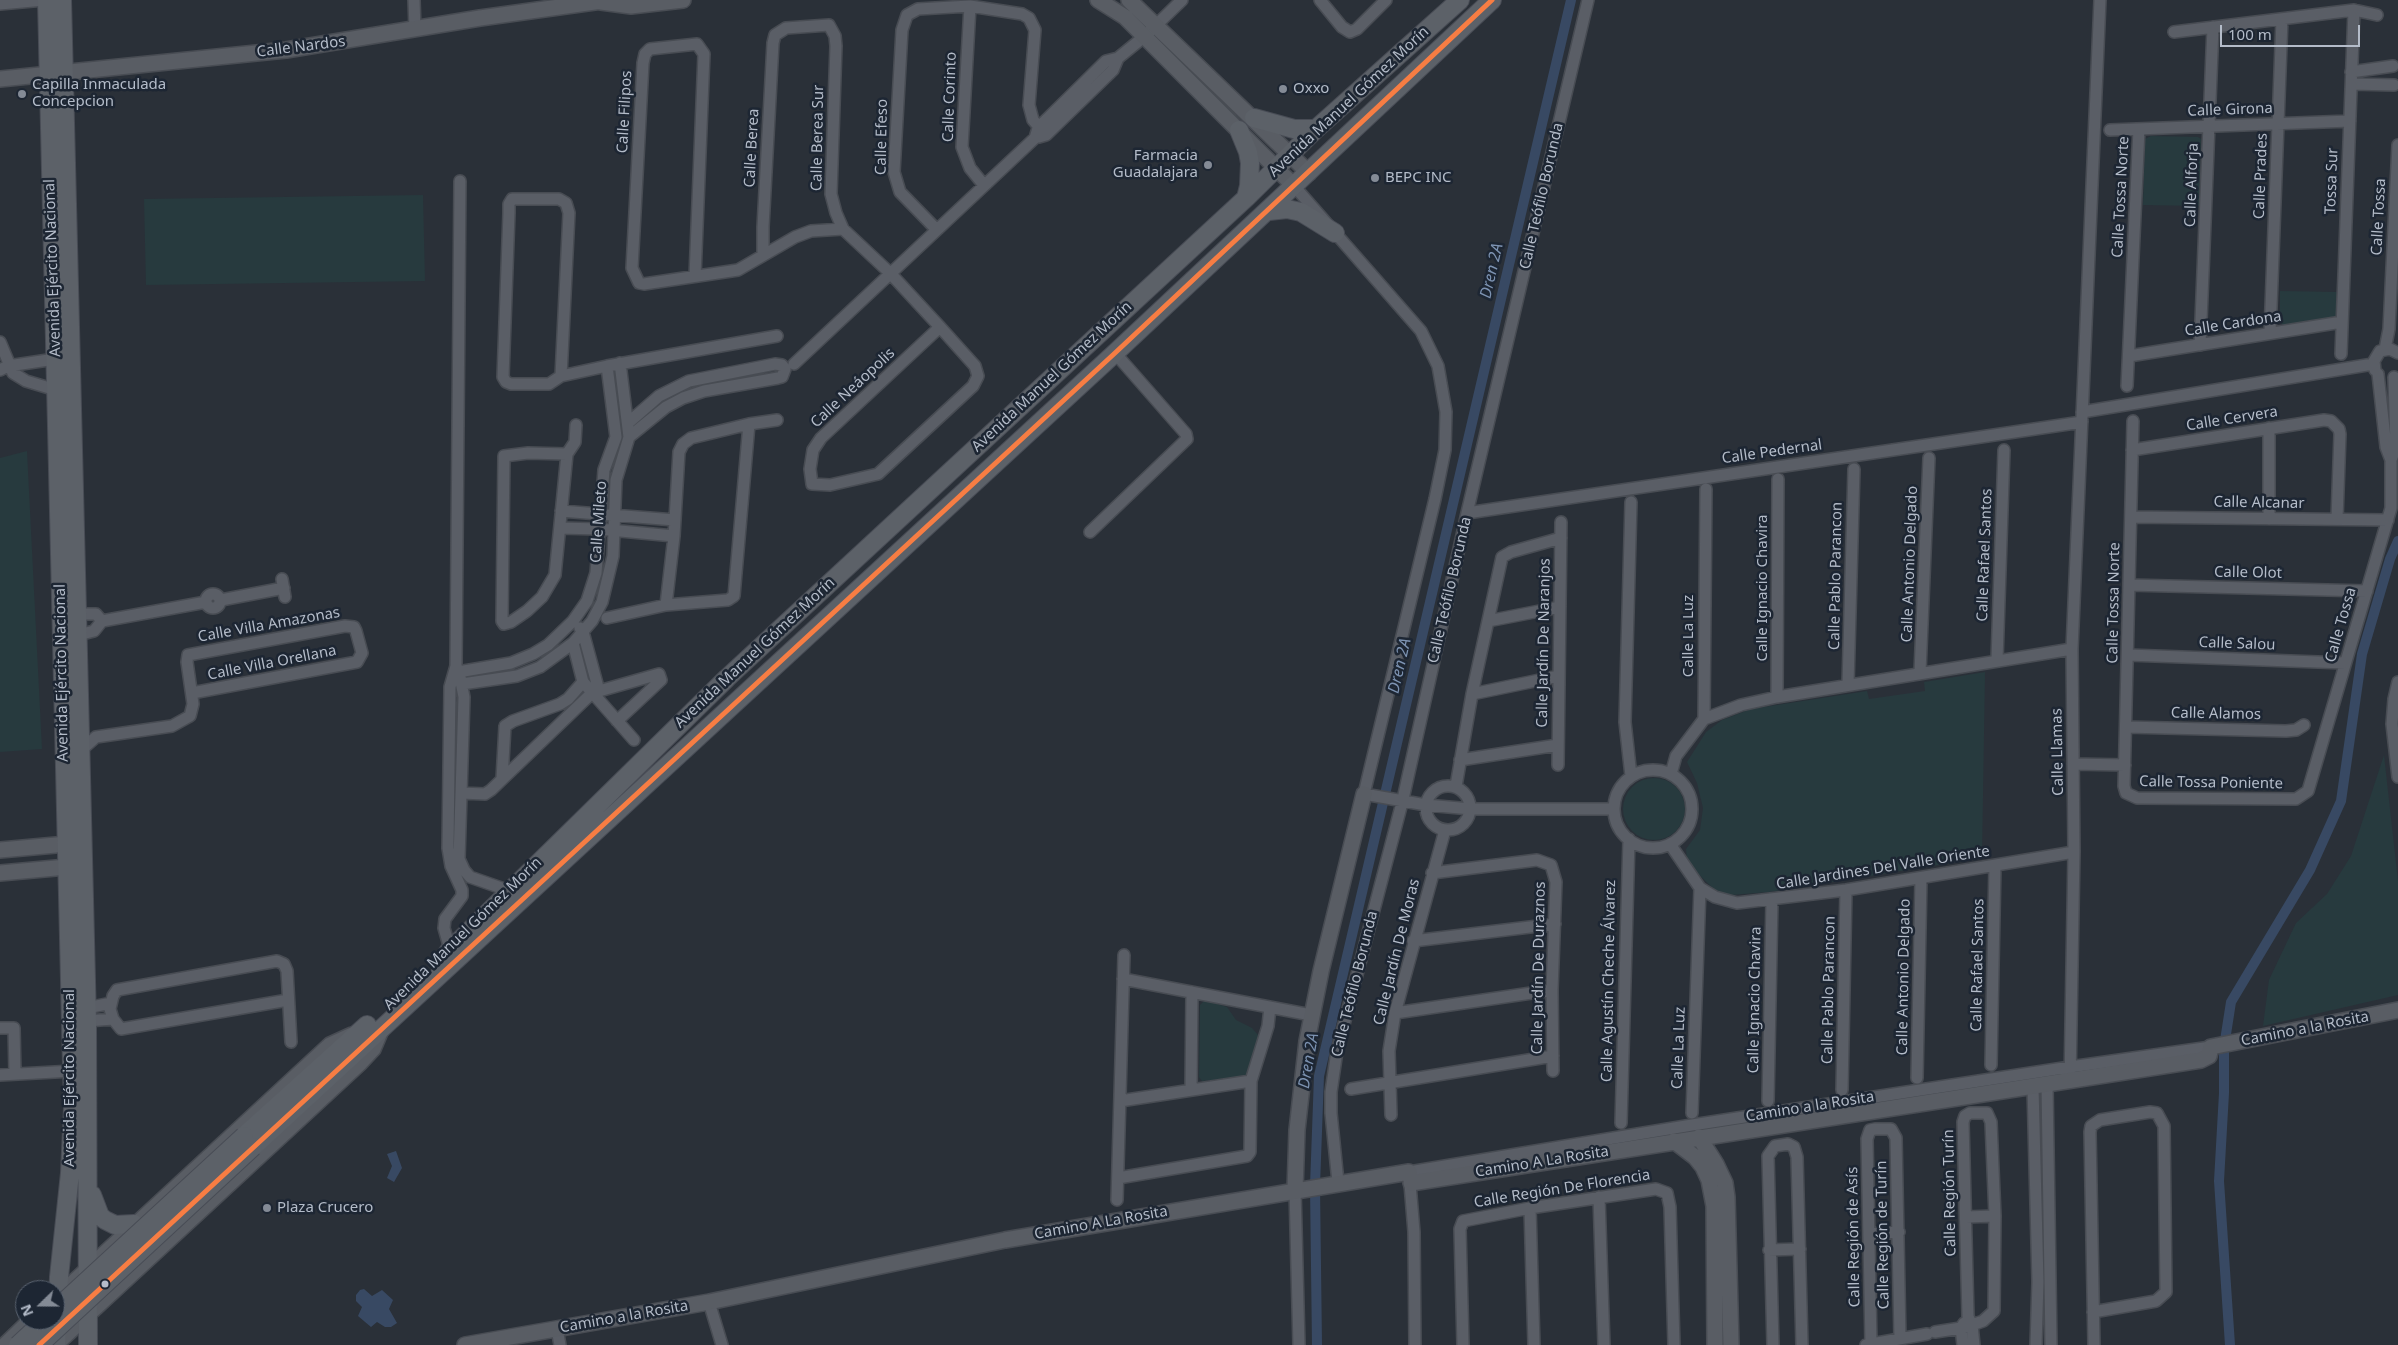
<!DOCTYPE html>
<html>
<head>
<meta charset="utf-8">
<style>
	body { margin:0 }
	#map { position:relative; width:2398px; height:1345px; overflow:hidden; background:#2a3038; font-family:"Noto Sans",sans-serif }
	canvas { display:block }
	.north { position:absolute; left:15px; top:1280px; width:50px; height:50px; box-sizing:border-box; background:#1d2633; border:1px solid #59626f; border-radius:50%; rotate:248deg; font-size:14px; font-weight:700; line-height:20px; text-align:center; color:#b4bcc9 }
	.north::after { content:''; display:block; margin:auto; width:18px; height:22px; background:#848b96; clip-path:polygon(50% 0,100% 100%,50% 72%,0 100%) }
	.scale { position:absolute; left:2220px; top:25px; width:140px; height:22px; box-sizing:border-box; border:2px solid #b4bcc9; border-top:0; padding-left:6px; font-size:15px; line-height:18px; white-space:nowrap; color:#b4bcc9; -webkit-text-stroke:4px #1d2633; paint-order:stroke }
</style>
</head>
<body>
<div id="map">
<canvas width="2398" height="1345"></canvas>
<div class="north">N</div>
<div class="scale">100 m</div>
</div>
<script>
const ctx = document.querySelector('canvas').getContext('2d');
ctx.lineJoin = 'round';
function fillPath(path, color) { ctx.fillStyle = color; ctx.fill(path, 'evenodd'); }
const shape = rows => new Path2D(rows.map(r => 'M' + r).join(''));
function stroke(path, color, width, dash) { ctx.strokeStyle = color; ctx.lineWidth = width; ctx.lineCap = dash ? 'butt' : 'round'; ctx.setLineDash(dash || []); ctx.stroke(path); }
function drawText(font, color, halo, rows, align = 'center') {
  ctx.font = font + ' "Noto Sans",sans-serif'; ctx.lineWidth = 5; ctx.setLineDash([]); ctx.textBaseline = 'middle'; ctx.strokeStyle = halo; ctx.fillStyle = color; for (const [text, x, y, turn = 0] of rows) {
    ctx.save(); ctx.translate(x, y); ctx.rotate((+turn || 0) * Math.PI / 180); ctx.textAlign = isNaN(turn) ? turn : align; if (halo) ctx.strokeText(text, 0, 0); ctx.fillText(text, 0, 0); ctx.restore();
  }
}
const green = shape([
	[2151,136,2198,137,2201,139,2199,206,2143,205,2145,139],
	[423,195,425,281,146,285,144,199],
	[2280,291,2337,292,2336,316,2331,319,2287,326,2282,325,2280,316],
	[27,451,42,749,0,752,0,458],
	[1985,672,1982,858,1769,892,1731,895,1719,894,1692,868,1687,859,1686,849,1700,830,1703,808,1697,783,1687,762,1706,732,1722,720,1751,709,1867,691,1869,699,1925,691,1924,682],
	[2384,755,2398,881,2398,995,2263,1026,2269,980,2296,923,2327,894,2351,856],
	'1623 809a31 31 0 1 1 62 0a31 31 0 1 1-62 0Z',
	[1205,1000,1227,1007,1236,1020,1252,1028,1259,1036,1249,1073,1243,1077,1202,1081,1199,1077,1200,1005]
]);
const water = shape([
	[396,1151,402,1168,394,1182,387,1178,392,1166,387,1154],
	[364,1289,372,1296,382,1290,393,1300,389,1309,397,1323,391,1327,385,1327,377,1322,371,1327,358,1316,362,1307,356,1301,356,1295,360,1290]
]);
const canal = shape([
	[1317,1345,1315,1186,1319,1076,1571,0],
	[2230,1345,2219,1181,2224,1093,2224,1047,2231,1002,2310,870,2341,801,2362,654,2390,559,2398,541]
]);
const street = shape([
	[414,0,415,30],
	[1320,0,1342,27,1350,32,1357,29,1386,0],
	[0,4,44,0],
	[970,6,962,147,970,168,983,184],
	[2174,32,2354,10,2377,15],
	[2351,72,2393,66],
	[2352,84,2394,85],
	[2110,130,2350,121],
	[1039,137,1046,135,1113,70,1118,58],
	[1295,187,1421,331,1438,366,1446,412,1445,450,1435,499,1364,794,1426,805,1471,809,1614,809],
	[936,229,900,192,894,172,902,30,907,15,918,9,970,6,1022,14,1029,18,1035,30,1029,105,1033,120,1046,135],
	[763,255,763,227,773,43,775,35,786,28,829,25,835,36,836,46,831,194,836,213,843,229,890,273,940,327,975,366,978,376,973,386,878,474,830,485,812,484,810,469,813,450,821,438,940,327],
	[695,276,704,54,697,44,650,49,645,54,643,63,632,268,639,283,644,284,738,270,795,237,811,231,843,229],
	[2270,333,2282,19],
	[0,342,13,373,26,381,56,390],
	[2200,345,2213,27],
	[2385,349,2389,329,2398,145],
	[2341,354,2354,10],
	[2129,356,2342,322],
	[794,364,1035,138,1038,128,1106,61,1118,58,1145,36,1182,0],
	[0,370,8,366,55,359],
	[2375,370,2374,361,2380,351,2390,349,2398,353],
	[2378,374,2386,447,2391,460],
	[561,376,569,213,566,203,559,199,512,199,509,204,509,213,503,377,506,382,511,384,549,384,561,376,607,366,777,336],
	[2127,386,2139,129],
	[2082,412,2373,364],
	[2133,421,2124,786,2126,793,2137,798,2296,799,2308,791,2391,508,2391,460,2396,447,2394,377],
	[628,423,659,396,689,381,775,364,782,365,785,369,782,377,778,378,704,391,683,398,666,407,629,437],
	[2132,450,2324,420,2331,421,2339,429,2340,434,2337,519],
	[567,454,528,453,504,456,502,621,504,624,511,622,527,611,542,597,555,575,567,454,575,442,576,425],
	[1631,502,1625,722,1631,776],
	[561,511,675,520],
	[1467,513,2082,422],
	[2131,517,2388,520],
	[2269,519,2269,428],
	[560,528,599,529,674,536],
	[1090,532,1187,439,1186,434,1115,353],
	[282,579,285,597],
	[2129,585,2367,591],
	'206 601a7 7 0 1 1 14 0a7 7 0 1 1-14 0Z',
	[221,600,284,588],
	[666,605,674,536,679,452,683,444,691,438,749,424,777,420],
	[77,614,96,614,102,621,94,631,78,635],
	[607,618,666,605,728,600,734,596,749,424],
	[102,621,206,602],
	[1488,621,1560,607],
	[580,628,583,632,599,691],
	[573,643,583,682,634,740],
	[2128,655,2345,663],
	[1997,660,2004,450],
	[458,672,511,663,533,654,548,645,573,621,587,601,596,573,604,470,616,437,607,366],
	[1920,672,1929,458],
	[460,677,464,697,459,859,464,870,470,877,510,891,513,895],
	[2398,682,2394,699,2392,724,2398,777],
	[462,684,517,676,540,667,573,643,592,621,602,602,613,556,616,480,629,437,620,363],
	[1848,684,1854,469],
	[1472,694,1559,676],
	[1777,697,1778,479],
	[1704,719,1741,705,1777,697,2072,649],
	[2126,727,2286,731,2296,730,2304,725],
	[80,751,96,737,172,726,190,716,193,704,187,662,188,655,345,626,354,627,356,631,362,653,357,662,192,693],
	[1460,760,1558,745],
	[2073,764,2125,765],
	[1558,765,1561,522],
	'1614 809a39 39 0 1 1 78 0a39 39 0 1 1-78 0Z',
	[1671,774,1676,756,1704,719,1706,489],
	[502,779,505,726,513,721,560,704,568,699,583,682],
	'1426 808a22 22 0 1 1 44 0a22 22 0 1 1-44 0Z',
	[1456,786,1472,694,1502,557,1511,552,1561,538],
	[461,793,485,794,491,790,592,693,659,674,661,680,617,721],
	[1670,844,1700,888,1715,897,1737,903,1846,890,2074,852],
	[1432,873,1537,860,1551,865,1556,882,1552,990,1553,1071],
	[1413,941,1555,924],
	[450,949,444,928,445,919,462,896,462,890,451,866,448,848,450,687,456,666,460,181],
	[1123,979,1311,1015],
	[288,1000,121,1029,113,1019,110,1009,113,996,117,990,277,961,284,964,287,971,291,1042],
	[87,1008,111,1003],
	[1395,1013,1552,990],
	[87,1021,113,1019],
	[0,1028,14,1028,15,1074],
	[1991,1065,1995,865],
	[0,1075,73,1071],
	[1917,1078,1921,878],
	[2070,1082,2074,852,2072,649,2100,0],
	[2047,1085,2051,1345],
	[2033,1087,2038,1282,2036,1345],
	[1351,1089,1553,1056],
	[1191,1090,1192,992],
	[1842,1090,1846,890],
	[1120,1101,1251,1081],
	[1768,1101,1772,900],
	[1692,1113,1700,888],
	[1391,1115,1389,1051,1395,1013,1445,830],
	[1621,1123,1629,839],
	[1118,1178,1247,1156,1250,1152,1251,1081,1268,1026,1270,1007],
	[1338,1182,1331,1113,1331,1092,1337,1051,1403,799,1467,513,1588,0],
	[1295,1190,1299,1345],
	[1599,1197,1604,1345],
	[1117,1200,1124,955],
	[1530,1208,1534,1345],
	[1966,1217,1995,1216],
	[1869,1234,1899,1232],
	[1769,1250,1800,1249],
	[709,1302,722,1345],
	[2093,1312,2156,1301,2166,1292,2164,1126,2157,1113,2150,1112,2100,1120,2091,1126,2090,1132,2094,1345],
	[557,1329,560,1345],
	[1935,1332,1961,1328,1972,1325,1983,1321,1994,1311,1995,1216,1991,1122,1987,1113,1970,1113,1965,1116,1963,1122,1968,1317,1972,1325,1974,1345],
	[1871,1344,1867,1139,1870,1130,1875,1129,1891,1129,1896,1138,1900,1339],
	[1415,1345,1414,1232,1409,1172,1692,1125,2070,1067,2211,1047],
	[1463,1345,1460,1229,1463,1221,1530,1208,1656,1189,1667,1193,1670,1207,1674,1345],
	[1773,1345,1768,1156,1775,1146,1788,1144,1794,1147,1797,1157,1802,1345],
	[1866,1345,1927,1334],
	[1963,1345,1961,1328,1964,1323]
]);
const secondary = shape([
	[1098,0,1125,17,1295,187],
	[1129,0,1309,173],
	[601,2,631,6,683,0],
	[0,79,286,50,480,18,609,0],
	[0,850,78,843],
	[0,873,78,866],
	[1699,1137,1716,1164,1725,1183,1727,1197,1731,1345],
	[1674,1141,1695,1157,1703,1167,1709,1180,1714,1206,1715,1345],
	[1411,1183,2201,1060,2209,1056,2211,1047,2398,1010],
	[1295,1190,1297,1130,1307,1041,1321,971,1364,794],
	[64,1291,330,1045,352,1035],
	[5,1345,31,1320],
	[55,1345,360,1063,373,1049,381,1030],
	[465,1345,709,1302,1005,1240,1409,1172]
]);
const primary = shape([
	[47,0,73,1108,70,1173,59,1277,56,1345],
	[62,0,87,1021,88,1345],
	[1254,118,1294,129,1316,129],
	[1239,130,1248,152,1250,163,1249,186,1246,198],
	[1269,211,1287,209,1301,212,1335,233],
	[448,952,727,678,1246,198,1316,129,1460,0],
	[244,1136,367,1025],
	[253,1147,1115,353,1492,0],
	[92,1195,100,1216,105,1220,115,1225,134,1224]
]);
const primaryBridge = shape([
	[55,1310,244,1136],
	[18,1345,45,1320],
	[39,1345,253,1147]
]);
const bus1 = shape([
	[39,1345,1115,353,1492,0]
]);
const markers = [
	[1283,89,5,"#848b96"],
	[22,94,5,"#848b96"],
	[1208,165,5,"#848b96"],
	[1375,178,5,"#848b96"],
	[267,1208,5,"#848b96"],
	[105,1284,4.5,"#b4bcc9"]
];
const streetNames = [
	["Calle Nardos",301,47,-7],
	["Calle Corinto",950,97,-88],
	["Avenida Manuel Gómez Morín",1349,102,-43],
	["Calle Girona",2230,110,-2],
	["Calle Filipos",625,112,-87],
	["Calle Efeso",882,137,-89],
	["Calle Berea Sur",818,138,-89],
	["Calle Berea",752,148,-87],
	["Calle Prades",2261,176,-88],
	["Tossa Sur",2332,181,-88],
	["Calle Alforja",2192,185,-88],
	["Calle Teófilo Borunda",1542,196,-77],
	["Calle Tossa Norte",2121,197,-87],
	["Calle Tossa",2379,217,-87],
	["Avenida Ejército Nacional",53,268,-92],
	["Calle Cardona",2233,324,-9],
	["Avenida Manuel Gómez Morín",1052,377,-43],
	["Calle Neáopolis",853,388,-43],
	["Calle Cervera",2232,419,-9],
	["Calle Pedernal",1772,452,-8],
	["Calle Alcanar",2259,503,1],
	["Calle Mileto",599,522,-86],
	["Calle Rafael Santos",1985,555,-88],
	["Calle Antonio Delgado",1910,564,-88],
	["Calle Olot",2248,573,1],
	["Calle Pablo Parancon",1836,576,-89],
	["Calle Ignacio Chavira",1763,588,-90],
	["Calle Teófilo Borunda",1450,590,-77],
	["Calle Tossa Norte",2114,603,-89],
	["Calle Villa Amazonas",269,625,-10],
	["Calle Tossa",2341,625,-74],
	["Calle La Luz",1689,636,-90],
	["Calle Jardín De Naranjos",1544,643,-89],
	["Calle Salou",2237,644,2],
	["Avenida Manuel Gómez Morín",755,653,-43],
	["Calle Villa Orellana",272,663,-11],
	["Avenida Ejército Nacional",62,673,-91],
	["Calle Alamos",2216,714,1],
	["Calle Llamas",2058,752,-91],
	["Calle Tossa Poniente",2211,783,1],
	["Calle Jardines Del Valle Oriente",1883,868,-9],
	["Avenida Manuel Gómez Morín",463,934,-44],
	["Calle Jardín De Moras",1397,952,-76],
	["Calle Rafael Santos",1978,965,-89],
	["Calle Jardín De Duraznos",1539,968,-89],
	["Calle Antonio Delgado",1904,977,-89],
	["Calle Agustín Cheche Álvarez",1609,981,-89],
	["Calle Teófilo Borunda",1355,984,-76],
	["Calle Pablo Parancon",1829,990,-89],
	["Calle Ignacio Chavira",1755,1000,-89],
	["Camino a la Rosita",2305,1029,-11],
	["Calle La Luz",1679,1048,-88],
	["Avenida Ejército Nacional",70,1078,-90],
	["Camino a la Rosita",1810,1107,-9],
	["Camino A La Rosita",1542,1162,-9],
	["Calle Región De Florencia",1562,1189,-9],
	["Calle Región Turín",1950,1193,-91],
	["Camino A La Rosita",1101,1223,-10],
	["Calle Región de Turín",1883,1235,-91],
	["Calle Región de Asís",1854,1237,-91],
	["Camino a la Rosita",624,1317,-10]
];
const poiNames = [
	["Capilla Inmaculada",32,85],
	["Concepcion",32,102],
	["Oxxo",1293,89],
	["Farmacia",1198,156,"right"],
	["Guadalajara",1198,173,"right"],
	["BEPC INC",1385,178],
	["Plaza Crucero",277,1208]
];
const waterNames = [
	["Dren 2A",1492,271,-77],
	["Dren 2A",1400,666,-77],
	["Dren 2A",1309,1061,-80]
];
fillPath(green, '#273a3e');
fillPath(water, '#384963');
stroke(canal, '#384963', 10);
stroke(street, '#484c53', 14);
stroke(secondary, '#484c53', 18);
stroke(primary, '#484c55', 20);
stroke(street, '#5a5e66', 11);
stroke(secondary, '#595d64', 15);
stroke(primary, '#5c6168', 18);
stroke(primaryBridge, '#484c55', 20, []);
stroke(primaryBridge, '#5c6168', 18);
stroke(bus1, '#f77d43', 5);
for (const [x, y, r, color] of markers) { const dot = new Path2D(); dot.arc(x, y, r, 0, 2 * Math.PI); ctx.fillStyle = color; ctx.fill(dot); stroke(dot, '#1d2633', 2); }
drawText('15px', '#b4bcc9', '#1d2633', streetNames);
drawText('15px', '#b4bcc9', '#1d2633', poiNames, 'left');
drawText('italic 16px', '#7c92b1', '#1d2633', waterNames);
</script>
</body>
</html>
